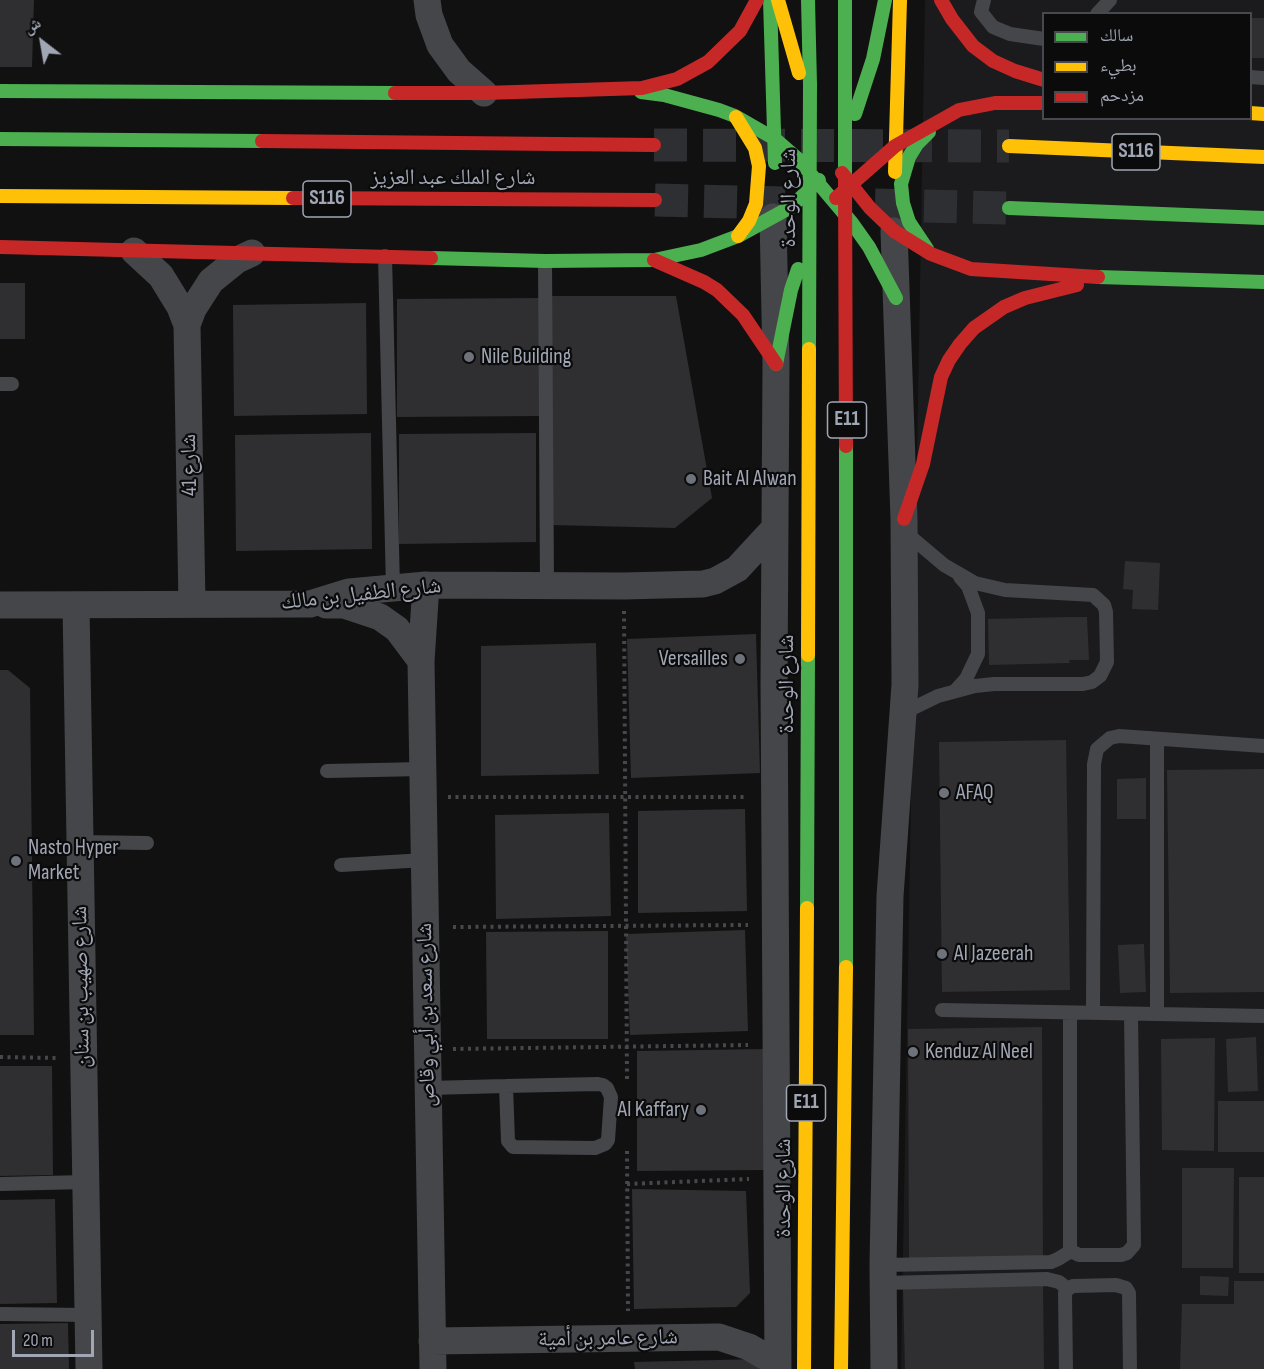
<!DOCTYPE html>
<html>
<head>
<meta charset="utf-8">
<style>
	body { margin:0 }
	#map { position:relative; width:1264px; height:1369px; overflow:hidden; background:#111; font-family:"Sofia Sans Condensed","Noto Naskh Arabic",sans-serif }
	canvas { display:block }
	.legend { position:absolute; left:1042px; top:12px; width:210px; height:108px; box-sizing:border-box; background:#0b0b0c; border:2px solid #47494f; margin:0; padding:8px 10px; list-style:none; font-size:18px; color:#a0a6b4 }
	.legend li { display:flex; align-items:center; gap:12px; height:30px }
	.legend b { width:30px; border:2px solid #47494f }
	.north { position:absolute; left:12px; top:12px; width:60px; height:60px; -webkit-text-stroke:4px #0b0b0c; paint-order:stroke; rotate:329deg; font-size:16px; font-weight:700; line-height:24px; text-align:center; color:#a0a6b4 }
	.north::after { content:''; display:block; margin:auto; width:21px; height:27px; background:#a0a6b4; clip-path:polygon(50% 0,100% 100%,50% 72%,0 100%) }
	.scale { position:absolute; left:12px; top:1330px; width:82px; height:27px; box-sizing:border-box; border:3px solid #a0a6b4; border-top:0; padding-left:8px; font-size:18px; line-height:21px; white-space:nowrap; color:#a0a6b4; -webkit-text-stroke:4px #0b0b0c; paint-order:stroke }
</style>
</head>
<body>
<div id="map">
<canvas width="1264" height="1369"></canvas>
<ul class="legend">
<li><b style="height:8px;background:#4caf50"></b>سالك</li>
<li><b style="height:8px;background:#ffc107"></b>بطيء</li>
<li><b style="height:8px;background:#c62828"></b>مزدحم</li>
</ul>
<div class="north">ش</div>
<div class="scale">20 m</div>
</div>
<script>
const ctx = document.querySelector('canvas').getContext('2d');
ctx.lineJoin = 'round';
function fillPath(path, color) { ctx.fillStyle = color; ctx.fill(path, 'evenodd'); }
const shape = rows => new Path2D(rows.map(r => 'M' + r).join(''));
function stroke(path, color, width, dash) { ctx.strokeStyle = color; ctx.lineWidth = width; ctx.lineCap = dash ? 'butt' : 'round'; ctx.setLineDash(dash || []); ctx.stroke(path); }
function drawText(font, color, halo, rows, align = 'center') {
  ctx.font = font + ' "Sofia Sans Condensed","Noto Naskh Arabic",sans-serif'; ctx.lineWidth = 4.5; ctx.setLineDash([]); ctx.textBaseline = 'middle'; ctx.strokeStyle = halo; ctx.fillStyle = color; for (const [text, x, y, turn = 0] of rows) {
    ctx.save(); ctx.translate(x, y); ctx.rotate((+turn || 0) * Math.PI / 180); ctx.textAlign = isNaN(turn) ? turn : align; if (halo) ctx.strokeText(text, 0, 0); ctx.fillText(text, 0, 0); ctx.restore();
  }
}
const built = shape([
	[925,0,1264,0,1264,1369,901,1369],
	[1044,14,1250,14,1250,118,1044,118]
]);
const building = shape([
	[0,0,34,0,32,67,0,67],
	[1250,18,1264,18,1264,58,1250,58],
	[0,283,25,283,25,339,0,339],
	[548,296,676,296,712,498,675,528,551,525],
	[541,298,541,416,397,417,397,299],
	[366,303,367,414,234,416,233,305],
	[371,433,372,549,236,551,235,435],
	[536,433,536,542,399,544,399,434],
	[1125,561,1160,563,1158,610,1132,609,1133,590,1123,589],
	[1068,617,1087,617,1089,660,1069,660,1070,663,989,665,988,619],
	[756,634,760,773,631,778,627,639],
	[596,643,599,774,481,776,481,646],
	[0,670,8,670,30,688,34,1035,0,1035],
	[1066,740,1070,990,942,992,939,742],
	[1264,769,1264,992,1170,993,1167,770],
	[1146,778,1146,819,1117,819,1117,779],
	[745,809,747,911,638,913,638,811],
	[609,813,611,916,496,919,495,815],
	[745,930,748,1031,630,1035,626,934],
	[608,931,608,1039,487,1039,486,932],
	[1144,944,1146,992,1120,993,1118,945],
	[1042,1027,1043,1260,909,1261,908,1029],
	[1256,1037,1258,1091,1228,1092,1226,1039],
	[1215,1038,1214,1151,1162,1150,1161,1039],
	[765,1049,766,1170,637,1171,637,1051],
	[0,1066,52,1066,53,1175,0,1176],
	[1218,1101,1264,1101,1264,1152,1218,1152],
	[1182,1168,1234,1168,1233,1268,1182,1268],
	[1239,1177,1264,1177,1264,1273,1239,1273],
	[632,1189,746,1191,750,1293,736,1307,634,1309],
	[55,1199,57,1303,0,1304,0,1200],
	[1200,1276,1229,1277,1228,1296,1200,1295],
	[1234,1281,1264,1281,1264,1369,1180,1369,1182,1304,1234,1304],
	[1043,1285,1044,1369,905,1369,903,1287],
	[68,1323,69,1369,0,1369,0,1324],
	[759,1359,759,1369,635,1369,634,1362]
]);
const highwayTunnel = shape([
	[654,145,1009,146],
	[655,200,785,203],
	[875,205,1009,208]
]);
const path = shape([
	[624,611,627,1080],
	[448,797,747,797],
	[453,927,748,925],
	[453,1049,748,1045],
	[0,1057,56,1058],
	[627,1151,628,1311],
	[627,1184,749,1179]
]);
const lane = shape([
	[984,0,981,12,993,27,1010,34,1044,39],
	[1097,14,1110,0],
	[1250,77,1264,78],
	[385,256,393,588],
	[545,261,547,586],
	[0,384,12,384],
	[956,690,966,679,978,654,978,613,968,586,960,577],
	[903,713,938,696,975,686,994,684,1083,684,1092,682,1100,676,1107,662,1106,612,1104,605,1093,595,1005,590,975,583,944,565,905,532],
	[327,771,423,769],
	[80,842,147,843],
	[341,865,425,860],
	[942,1010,1264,1016],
	[1070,1013,1070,1246,1071,1251,1079,1255,1121,1255,1127,1253,1134,1245,1131,1014],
	[1093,1013,1094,764,1097,749,1110,738,1119,736,1264,746],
	[1157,1014,1157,739],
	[429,1088,506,1086,598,1084,603,1085,607,1088,611,1097,608,1140,605,1144,595,1148,513,1147,508,1141,506,1086],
	[0,1184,86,1182],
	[883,1265,1051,1262,1058,1259,1071,1251],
	[883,1283,1047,1279,1059,1282,1068,1289],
	[0,1314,88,1315],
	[1066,1369,1065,1293,1068,1289,1073,1286,1116,1285,1126,1288,1129,1293,1130,1369]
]);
const street = shape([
	[427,0,429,15,440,45,459,71,484,93],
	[773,217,776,364,774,682,778,1369],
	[134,251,161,276,180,307,187,325],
	[426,585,421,661,433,1369],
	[192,604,187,325,193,309,211,281,237,260,252,253],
	[0,605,310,604,349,592,426,585,624,586,703,584,715,581,737,569,774,529],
	[76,605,89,1369],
	[326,605,344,605,380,617,397,629,421,661],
	[432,1341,719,1337,749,1347,778,1364],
	[884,1369,883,1265,890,896,905,685,904,519,894,231]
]);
const fast = shape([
	[770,0,775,163],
	[808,0,810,84,809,349],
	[845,0,845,179],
	[0,91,395,93],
	[641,92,664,95,719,110,735,116,775,139,798,159,852,223,869,247,896,298],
	[855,114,873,59,885,0],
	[0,139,262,141],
	[1009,208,1264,218],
	[927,249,909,222,903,203,901,184,909,157,917,144,929,132],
	[431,258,545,261,654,260,701,250,738,236,791,207,819,180],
	[1098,277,1264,282],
	[776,364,791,290,798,269],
	[807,908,808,655],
	[846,967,846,446]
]);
const slow = shape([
	[778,0,799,73],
	[1250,113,1264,114],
	[736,117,755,148,759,166,756,204,749,221,738,236],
	[1009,146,1264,157],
	[895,172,900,0],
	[0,196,293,198],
	[808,655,809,349],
	[804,1369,807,908],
	[841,1369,846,967]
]);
const jam = shape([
	[941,0,952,19,973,46,993,61,1015,71,1044,80],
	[395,93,484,93,642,88,677,79,708,62,740,31,757,0],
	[262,141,654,145],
	[842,173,870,208,894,231,931,254,971,269,1098,277],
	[845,179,846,446],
	[293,198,655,200],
	[836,198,895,146,959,110,995,103,1044,103],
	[0,247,431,258],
	[654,260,704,282,717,290,743,315,776,364],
	[904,519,923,464,941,377,949,360,960,344,974,328,1004,307,1025,298,1077,285]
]);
const markers = [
	[469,357,6,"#6e727b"],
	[691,479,6,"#6e727b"],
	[740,659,6,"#6e727b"],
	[944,793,6,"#6e727b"],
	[16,861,6,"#6e727b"],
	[942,954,6,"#6e727b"],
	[913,1052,6,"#6e727b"],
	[701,1110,6,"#6e727b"]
];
const shields = [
	[1136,152,48],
	[327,199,48],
	[847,420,39],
	[806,1103,39]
];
const shieldNames = [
	["S116",1136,152],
	["S116",327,199],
	["E11",847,420],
	["E11",806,1103]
];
const streetNames = [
	["شارع الملك عبد العزيز",453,178],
	["شارع الوحدة",789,198,-90],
	["شارع 41",190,465,-91],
	["شارع الطفيل بن مالك",361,595,-6],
	["شارع الوحدة",787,684,-90],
	["شارع صهيب بن سنان",82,987,-91],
	["شارع سعد بن أبي وقاص",427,1015,-91],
	["شارع الوحدة",784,1188,-90],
	["شارع عامر بن أمية",608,1339,-1]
];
const poiNames = [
	["Nile Building",481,357],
	["Bait Al Alwan",703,479],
	["Versailles",728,659,"right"],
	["AFAQ",956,793],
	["Nasto Hyper",28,848],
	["Market",28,873],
	["Al Jazeerah",954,954],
	["Kenduz Al Neel",925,1052],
	["Al Kaffary",689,1110,"right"]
];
fillPath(built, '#1b1b1d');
fillPath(building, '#2f2f31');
stroke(highwayTunnel, '#2e2f32', 33, [33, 16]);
stroke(path, '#46484c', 4, [3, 4.5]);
stroke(lane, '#45464a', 14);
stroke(street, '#45464a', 27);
stroke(fast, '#4caf50', 14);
stroke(slow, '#ffc107', 14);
stroke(jam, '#c62828', 14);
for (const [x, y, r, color] of markers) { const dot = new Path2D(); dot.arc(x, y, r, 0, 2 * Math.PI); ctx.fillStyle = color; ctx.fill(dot); stroke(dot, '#0b0b0c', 2); }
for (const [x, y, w] of shields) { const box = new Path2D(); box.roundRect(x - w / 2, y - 18, w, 36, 4.5); ctx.fillStyle = '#0b0b0c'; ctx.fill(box); stroke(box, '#a0a6b4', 1.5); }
drawText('bold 21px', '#a0a6b4', null, shieldNames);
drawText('22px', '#a0a6b4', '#0b0b0c', streetNames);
drawText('22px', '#a0a6b4', '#0b0b0c', poiNames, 'left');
</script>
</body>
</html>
